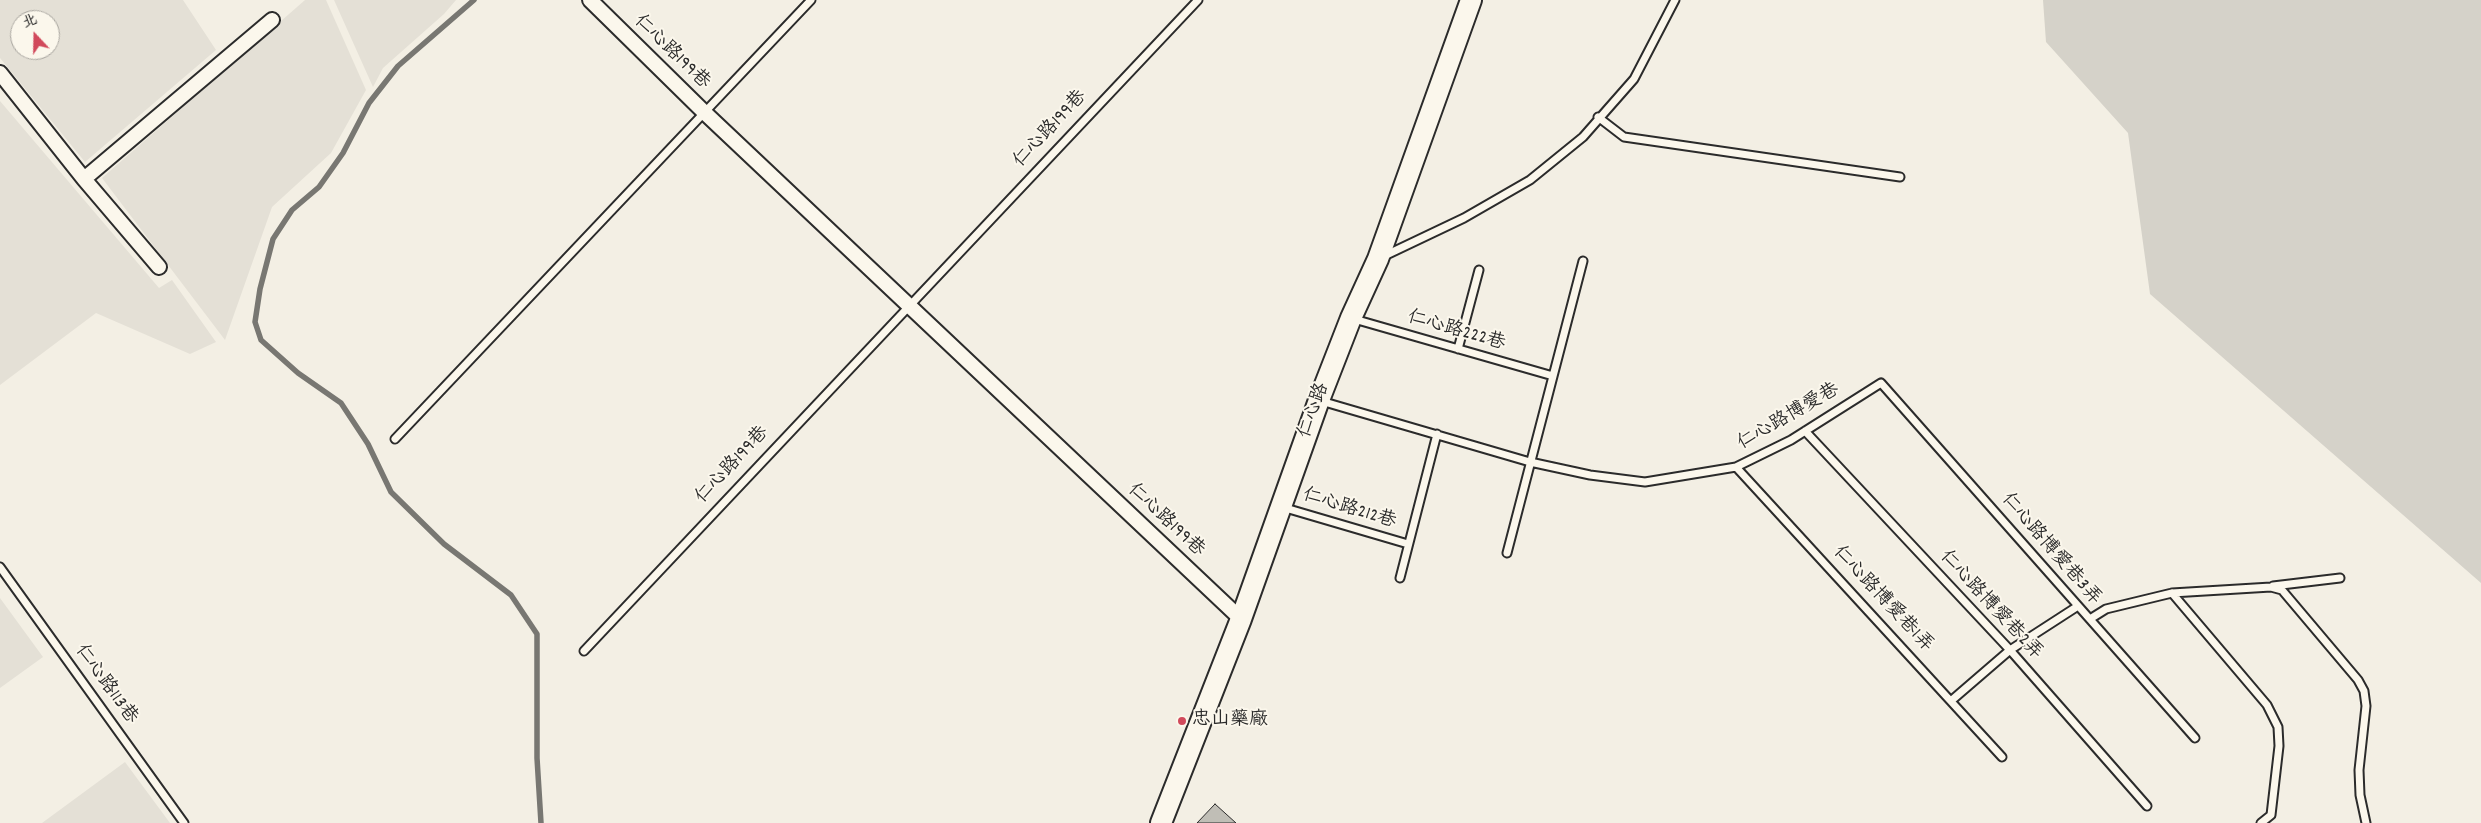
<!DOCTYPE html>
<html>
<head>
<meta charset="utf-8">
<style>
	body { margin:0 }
	#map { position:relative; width:2481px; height:823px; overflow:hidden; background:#f3efe4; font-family:Dekko,"LXGW WenKai TC",sans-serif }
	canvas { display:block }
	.north { position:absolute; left:10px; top:10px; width:50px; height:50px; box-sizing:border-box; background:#fbf7ec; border:1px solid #a8a59f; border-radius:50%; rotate:339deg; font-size:14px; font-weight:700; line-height:20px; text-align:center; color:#2b2b2b }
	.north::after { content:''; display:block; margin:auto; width:18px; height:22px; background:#d1495b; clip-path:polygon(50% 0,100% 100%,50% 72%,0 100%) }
</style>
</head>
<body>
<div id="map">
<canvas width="2481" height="823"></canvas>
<div class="north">北</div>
</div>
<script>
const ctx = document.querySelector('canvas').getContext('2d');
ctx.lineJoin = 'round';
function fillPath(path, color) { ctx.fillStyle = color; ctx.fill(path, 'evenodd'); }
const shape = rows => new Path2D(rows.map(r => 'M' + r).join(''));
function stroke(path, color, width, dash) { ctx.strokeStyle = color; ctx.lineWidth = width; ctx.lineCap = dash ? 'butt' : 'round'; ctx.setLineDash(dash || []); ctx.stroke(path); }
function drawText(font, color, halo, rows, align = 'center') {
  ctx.font = font + ' Dekko,"LXGW WenKai TC",sans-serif'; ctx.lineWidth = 4; ctx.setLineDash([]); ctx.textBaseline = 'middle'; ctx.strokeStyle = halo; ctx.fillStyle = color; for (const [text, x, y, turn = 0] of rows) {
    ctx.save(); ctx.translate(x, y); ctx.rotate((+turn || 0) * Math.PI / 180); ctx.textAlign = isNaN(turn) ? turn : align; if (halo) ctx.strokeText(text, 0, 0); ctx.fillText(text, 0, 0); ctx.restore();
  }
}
const built = shape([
	[0,0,183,0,216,50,85,162,0,58],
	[20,20,50,20,50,50,20,50],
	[305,0,326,0,366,90,331,153,272,207,225,340,102,178],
	[334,0,456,0,444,14,383,68,373,87],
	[0,101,159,288,172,280,216,342,190,354,96,313,0,385],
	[0,598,43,657,0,688],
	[125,762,170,823,42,823]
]);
const green = shape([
	[2043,0,2481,0,2481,583,2150,294,2128,133,2046,42]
]);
const stream = shape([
	[474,0,398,66,369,103,343,153,319,187,292,210,273,239,260,289,255,322,261,340,298,373,341,403,368,444,391,492,444,544,511,595,537,634,537,758,541,823]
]);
const building = shape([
	[1215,804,1236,823,1197,823,1215,804]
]);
const lane = shape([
	[1598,117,1624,137,1900,177],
	[1382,257,1464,218,1530,180,1583,137,1634,79,1675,0],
	[1354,319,1553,376],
	[1458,349,1479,270],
	[1321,401,1530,462,1590,475,1645,482,1736,467,1791,440,1881,383,2195,738],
	[1805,431,2010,650,2147,806],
	[395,439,811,0],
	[1736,467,2002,757],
	[1282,507,1408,544],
	[1507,553,1583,261],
	[0,567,184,823],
	[1400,578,1437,434],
	[2273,586,2340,578],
	[2172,593,2267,705,2278,727,2279,746,2271,815,2261,823],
	[2090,619,2106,609,2172,593,2271,587,2282,590,2358,680,2364,691,2366,706,2359,770,2360,795,2366,823],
	[584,651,1198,0],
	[1952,700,2010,650,2078,606]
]);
const street = shape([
	[590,0,705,113,1241,619],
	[0,73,84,179,159,267],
	[84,179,272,20]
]);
const secondary = shape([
	[1161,823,1241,619,1319,400,1351,318,1378,259,1471,0]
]);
const markers = [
	[1182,721,5,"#d1495b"]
];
const streetNames = [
	["仁心路199巷",671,53,44],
	["仁心路199巷",1051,130,-47],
	["仁心路222巷",1456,332,16],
	["仁心路",1315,411,-70],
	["仁心路博愛巷",1789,418,-30],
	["仁心路199巷",733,466,-47],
	["仁心路212巷",1349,510,17],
	["仁心路199巷",1165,521,43],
	["仁心路博愛巷3弄",2050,550,49],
	["仁心路博愛巷1弄",1882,600,47],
	["仁心路博愛巷2弄",1990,606,47],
	["仁心路113巷",105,685,54]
];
const poiNames = [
	["忠山藥廠",1192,721]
];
fillPath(built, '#e4e0d6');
fillPath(green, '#d5d2c9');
stroke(stream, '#787772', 5.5);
fillPath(building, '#c0beb6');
stroke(building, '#2b2b2b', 1);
stroke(lane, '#2b2b2b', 11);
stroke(street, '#2b2b2b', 18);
stroke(secondary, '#2b2b2b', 24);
stroke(lane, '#fbf7ec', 7);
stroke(street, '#fbf7ec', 14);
stroke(secondary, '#fbf7ec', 20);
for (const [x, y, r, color] of markers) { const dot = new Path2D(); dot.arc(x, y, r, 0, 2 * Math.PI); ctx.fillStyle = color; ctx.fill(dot); stroke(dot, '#fbf7ec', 2); }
drawText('19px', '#2b2b2b', '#fbf7ec', streetNames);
drawText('19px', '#2b2b2b', '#fbf7ec', poiNames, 'left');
</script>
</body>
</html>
